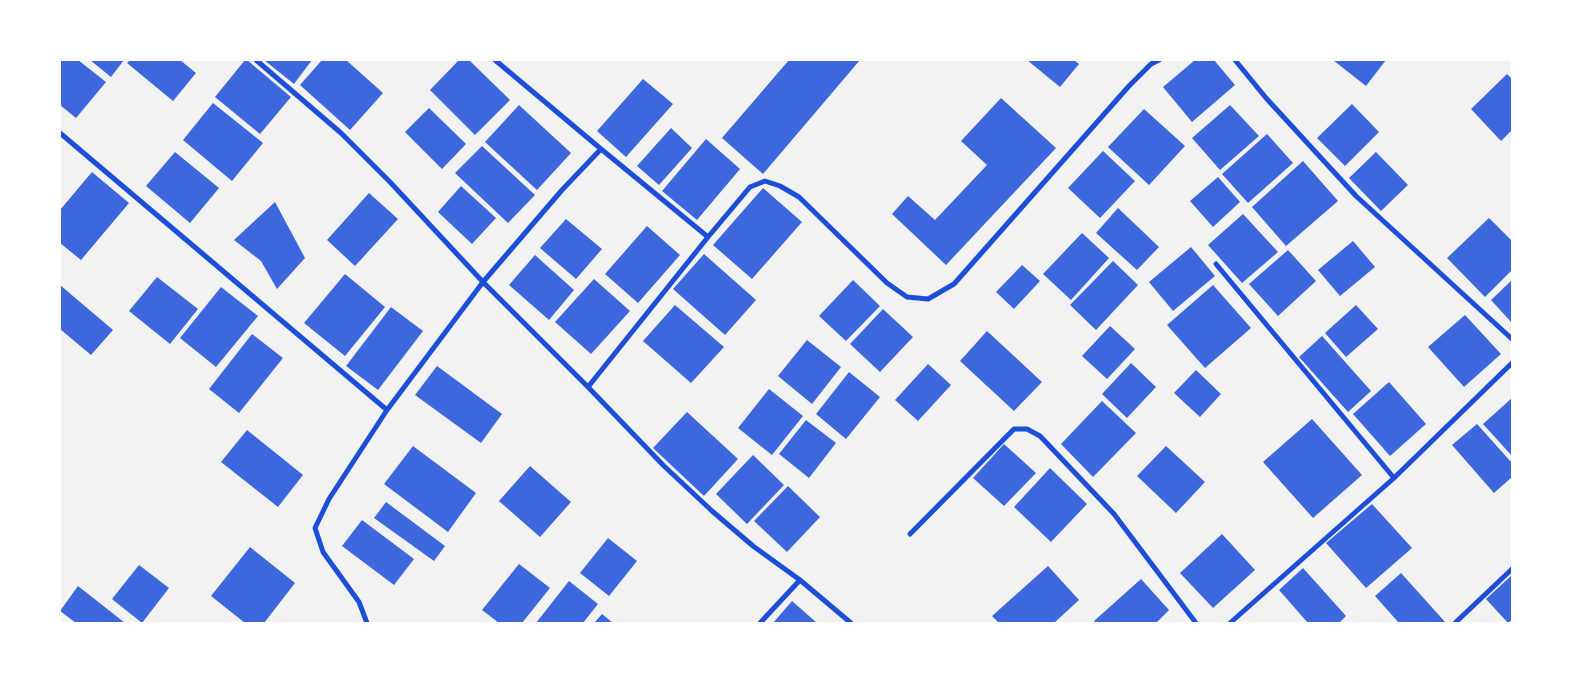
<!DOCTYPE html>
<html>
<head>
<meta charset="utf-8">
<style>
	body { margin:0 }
	#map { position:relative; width:1572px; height:683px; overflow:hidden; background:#f2f2f2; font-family:"Sofia Sans Condensed",sans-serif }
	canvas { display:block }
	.frame { position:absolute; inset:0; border:61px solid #fff; pointer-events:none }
</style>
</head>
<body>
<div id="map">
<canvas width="1572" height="683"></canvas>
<div class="frame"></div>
</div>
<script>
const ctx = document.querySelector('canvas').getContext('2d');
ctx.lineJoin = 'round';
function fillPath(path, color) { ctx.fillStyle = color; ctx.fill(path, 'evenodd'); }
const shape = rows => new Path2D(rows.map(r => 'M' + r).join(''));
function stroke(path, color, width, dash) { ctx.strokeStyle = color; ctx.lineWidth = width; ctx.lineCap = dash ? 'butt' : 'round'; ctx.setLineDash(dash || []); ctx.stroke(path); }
const building = shape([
	[60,60,78,60,106,82,76,118,60,105],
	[90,60,124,60,111,77],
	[130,60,180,60,196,73,173,101,127,63],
	[245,60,247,60,291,97,260,134,215,97],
	[264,60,312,60,294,84],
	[322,60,346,60,383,93,350,130,300,85],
	[459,60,469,60,510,100,475,135,430,90],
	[789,60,860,60,763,174,722,138],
	[1027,60,1074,60,1079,64,1060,87],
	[1195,60,1214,60,1235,85,1192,122,1163,87],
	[1333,60,1386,60,1366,86],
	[1507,74,1512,79,1512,130,1501,141,1471,109],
	[643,79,673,104,626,157,597,131],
	[1001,98,1056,148,946,265,892,214,908,196,935,220,987,165,961,141],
	[213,103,263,143,232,181,183,140],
	[1352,104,1379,132,1345,166,1317,138],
	[519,105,571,153,537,190,485,142],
	[1230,105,1259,136,1220,170,1192,138],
	[429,108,466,144,442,169,405,132],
	[1144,109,1185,146,1149,185,1108,147],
	[671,128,692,148,659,185,637,166],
	[1267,134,1293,163,1248,203,1222,174],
	[706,139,740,169,697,220,662,191],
	[482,146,535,195,508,223,455,173],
	[1103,151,1135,181,1100,218,1068,188],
	[175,152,219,188,190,223,146,186],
	[1376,152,1408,185,1381,211,1349,178],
	[1303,161,1338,201,1286,246,1252,207],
	[92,172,129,203,81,260,60,243,60,210],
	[1218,177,1240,202,1213,227,1190,201],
	[461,186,496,218,472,244,438,212],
	[763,188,802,222,752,279,713,245],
	[369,193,398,219,355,266,327,240],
	[275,202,305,258,277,289,261,261,234,240],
	[1118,208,1159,247,1137,270,1096,233],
	[1243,214,1278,252,1242,283,1208,245],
	[1489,218,1512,241,1512,270,1485,297,1447,258],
	[566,219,602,249,576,279,540,248],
	[647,226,680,255,638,303,605,274],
	[1082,233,1109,258,1071,300,1043,274],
	[1353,241,1375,267,1340,296,1318,270],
	[1191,247,1215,276,1173,311,1149,282],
	[1288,250,1316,281,1278,316,1249,284],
	[704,254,756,300,725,335,673,289],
	[535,255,574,290,549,320,509,285],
	[1113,261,1138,285,1096,330,1070,305],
	[1022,265,1040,281,1014,309,996,292],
	[345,274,385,307,345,356,304,323],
	[157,277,198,309,170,344,129,311],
	[594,279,630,311,591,354,555,322],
	[853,280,880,306,846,341,819,316],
	[1512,280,1512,323,1491,300],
	[60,285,113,330,91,355,60,329],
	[1213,285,1251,328,1205,368,1167,325],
	[221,287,258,316,216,367,180,338],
	[675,305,724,347,691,383,643,341],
	[1356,305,1378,329,1346,357,1325,333],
	[391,307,423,331,378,390,346,366],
	[883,309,913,337,880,372,850,344],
	[1465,315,1501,354,1464,387,1428,347],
	[1110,326,1135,349,1107,379,1082,356],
	[987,331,1042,382,1014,411,960,361],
	[252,334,283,358,239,413,209,389],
	[1322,336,1371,391,1348,412,1299,357],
	[807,340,841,367,812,404,778,376],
	[1131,363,1156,387,1127,418,1102,394],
	[928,364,951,385,918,421,895,400],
	[437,366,502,414,481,443,415,395],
	[1196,370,1221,394,1200,417,1174,393],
	[849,372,880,397,846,439,816,414],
	[1389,382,1426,424,1390,456,1353,414],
	[769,389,803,416,772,455,738,428],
	[1512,398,1512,456,1483,424],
	[1102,401,1136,433,1093,477,1061,444],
	[687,412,738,459,704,496,653,448],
	[1312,419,1362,475,1313,518,1263,462],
	[806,420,836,443,809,478,779,454],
	[1477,424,1512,463,1512,477,1494,493,1452,445],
	[247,430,303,475,278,507,221,462],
	[1004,444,1036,473,1004,506,973,478],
	[413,446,476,493,448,532,384,484],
	[1166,446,1205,482,1176,513,1137,476],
	[753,455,784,485,747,524,716,494],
	[530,466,571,502,540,537,499,501],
	[1050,468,1087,504,1051,542,1014,507],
	[788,486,820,517,787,552,754,521],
	[386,502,445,546,434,561,374,518],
	[1372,504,1412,548,1366,588,1326,543],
	[362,520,414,559,394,585,342,546],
	[1222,534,1255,570,1213,608,1180,573],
	[608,538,637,561,609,596,580,573],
	[250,547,295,583,264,623,245,623,211,596],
	[519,564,550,588,522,623,499,623,482,610],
	[139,565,169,588,142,623,112,599],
	[1048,566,1079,600,1054,623,999,623,992,616],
	[1303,568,1346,616,1339,623,1308,623,1279,590],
	[1401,573,1446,623,1399,623,1375,596],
	[1512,575,1512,620,1508,623,1486,599],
	[1141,579,1169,610,1156,623,1096,623,1094,621],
	[569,581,598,604,583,623,536,623],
	[78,586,125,623,76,623,60,611],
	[792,601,817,623,773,623],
	[602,614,613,623,594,623]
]);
const minor = shape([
	[256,60,341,133,390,182,483,282,588,387,664,466,712,511,753,546,800,580,851,623],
	[495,60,601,149,708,237,750,187,765,181,780,186,799,197,887,283,907,297,928,299,954,284,1129,86,1151,64,1159,60],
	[1235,60,1266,98,1356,196,1512,339],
	[60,133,387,410],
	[1216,264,1394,478],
	[588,387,708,237],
	[910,534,1014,429,1027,429,1040,436,1114,514,1196,623],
	[367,623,359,602,323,552,315,528,329,499,387,410,483,282,562,190,601,149],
	[760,623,800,580],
	[1230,623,1394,478,1512,363],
	[1455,623,1512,569]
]);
fillPath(building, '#3d67dc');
stroke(minor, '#1d4ed8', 5);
</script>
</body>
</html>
